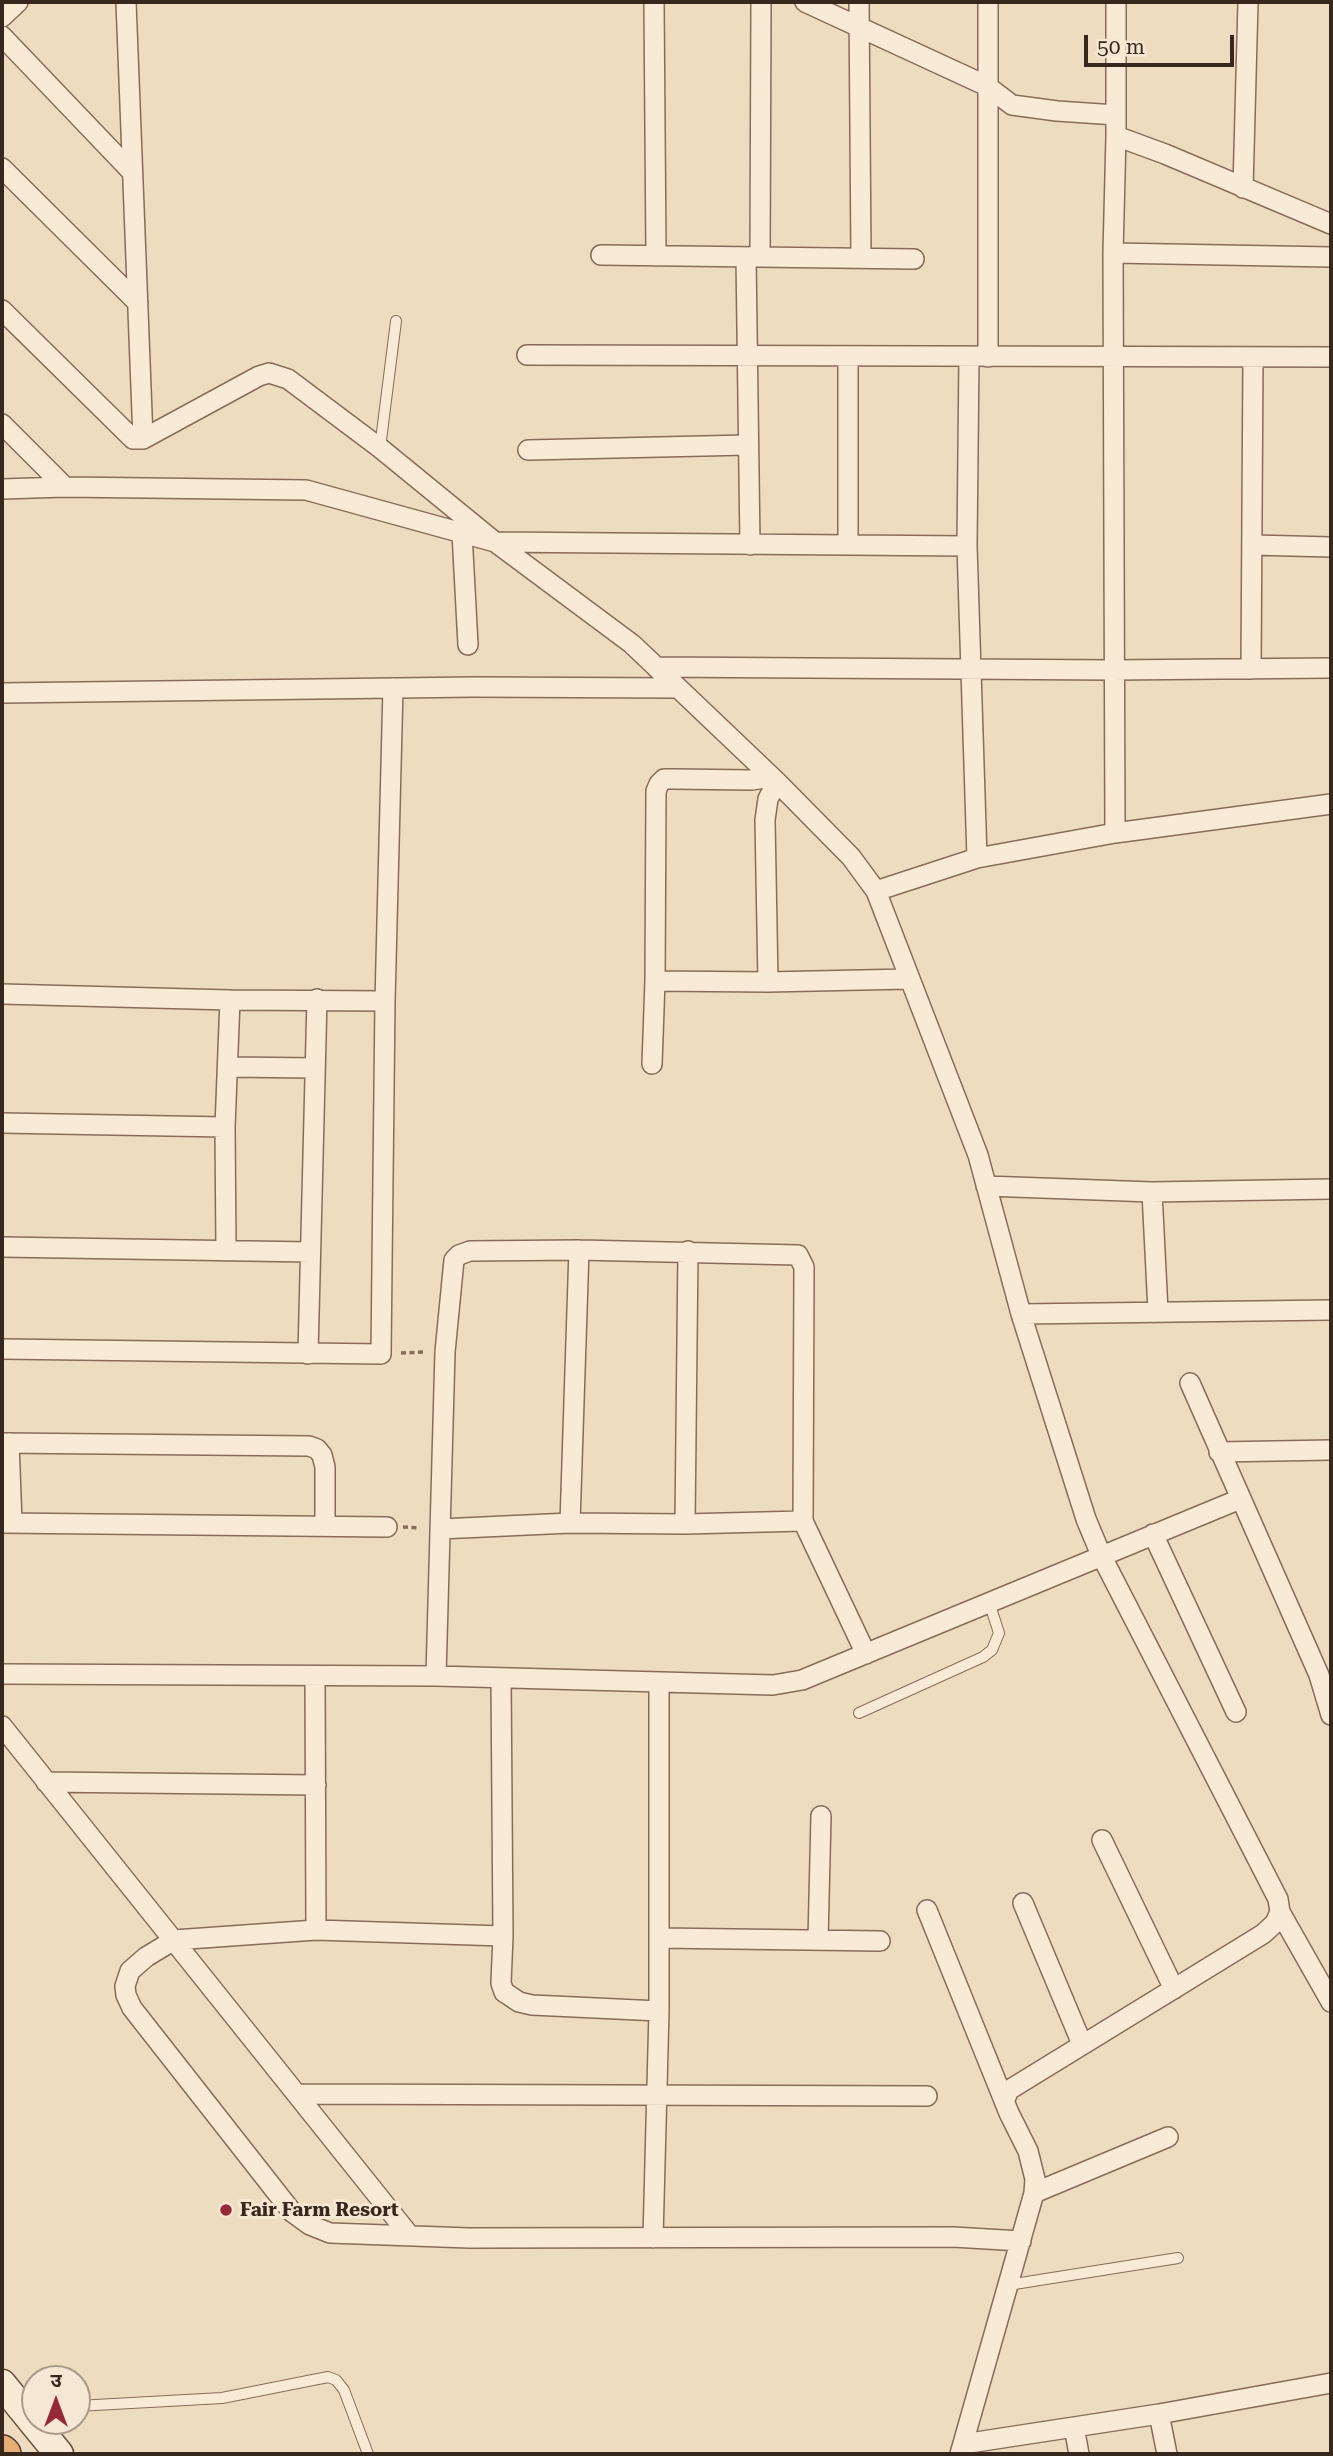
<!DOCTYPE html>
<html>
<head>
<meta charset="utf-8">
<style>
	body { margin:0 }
	#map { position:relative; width:1333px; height:2456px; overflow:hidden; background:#eedcc1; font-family:"Roboto Serif","Noto Sans Devanagari",serif }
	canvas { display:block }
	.frame { position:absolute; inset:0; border:4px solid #37271d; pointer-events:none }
	.north { position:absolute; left:21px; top:2365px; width:70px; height:70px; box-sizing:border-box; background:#f5e7d1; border:2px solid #a99a89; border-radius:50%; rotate:0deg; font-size:19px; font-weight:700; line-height:28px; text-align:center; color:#37271d }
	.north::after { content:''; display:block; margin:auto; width:24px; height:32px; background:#962936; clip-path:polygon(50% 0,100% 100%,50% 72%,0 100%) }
	.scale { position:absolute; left:1084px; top:35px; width:150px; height:32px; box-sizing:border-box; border:4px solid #37271d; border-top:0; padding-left:9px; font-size:21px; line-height:24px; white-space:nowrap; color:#37271d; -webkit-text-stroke:5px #f5e7d1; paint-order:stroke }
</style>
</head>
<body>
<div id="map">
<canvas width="1333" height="2456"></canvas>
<div class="frame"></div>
<div class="north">उ</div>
<div class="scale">50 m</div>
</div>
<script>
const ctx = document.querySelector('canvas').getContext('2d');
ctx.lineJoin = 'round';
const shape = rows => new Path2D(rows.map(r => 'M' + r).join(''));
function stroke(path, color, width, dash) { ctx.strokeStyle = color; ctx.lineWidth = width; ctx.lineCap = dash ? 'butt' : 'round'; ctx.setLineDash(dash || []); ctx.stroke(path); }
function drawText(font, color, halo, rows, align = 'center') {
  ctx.font = font + ' "Roboto Serif",serif'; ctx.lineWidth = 6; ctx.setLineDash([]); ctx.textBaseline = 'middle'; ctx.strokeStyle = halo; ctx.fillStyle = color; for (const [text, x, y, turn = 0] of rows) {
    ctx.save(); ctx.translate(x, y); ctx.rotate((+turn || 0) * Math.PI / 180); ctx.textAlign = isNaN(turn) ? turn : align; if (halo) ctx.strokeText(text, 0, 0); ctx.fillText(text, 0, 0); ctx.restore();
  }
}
const path = shape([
	[401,1353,425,1352],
	[403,1527,420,1528]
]);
const service = shape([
	[380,448,396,321],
	[859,1713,983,1657,992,1650,999,1633,989,1602],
	[1008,2285,1178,2258],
	[77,2406,222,2398,328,2377,336,2380,344,2390,368,2454]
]);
const minor = shape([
	[126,2,143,439],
	[654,2,656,256],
	[805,2,987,86,1012,105,1057,111,1116,115],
	[859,2,861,258],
	[2,17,18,2],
	[2,36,131,171],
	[1116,136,1165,154,1331,224],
	[2,168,138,303],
	[1243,188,1248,2],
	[1113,253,1331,257],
	[601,255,914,259],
	[746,257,750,545],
	[760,257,761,2],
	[2,310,133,439,143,439,259,376,269,373,288,379,380,448,495,542,632,644,777,782,851,857,876,891,978,1155,1021,1314,1086,1519,1101,1555,1278,1899,1280,1912,1275,1923,1263,1934,1009,2090,1005,2099],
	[527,355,1331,357],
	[848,356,848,545],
	[969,357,967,546,977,858],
	[988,357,988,2],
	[2,424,65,487],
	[528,450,747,445],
	[2,489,65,487,306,490,495,542,967,546],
	[462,533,468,645],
	[1253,545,1331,547],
	[656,667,1113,670,1331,668],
	[1251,669,1253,358],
	[2,693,474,687,676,688],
	[771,777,752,780,673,779,664,779,659,784,656,791,655,981,768,982,908,979],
	[1115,833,1113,253,1116,136,1116,2],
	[876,891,977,858,1115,833,1331,804],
	[768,982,765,820,768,799,777,782],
	[2,994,230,1000,385,1001,393,688],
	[652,1064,655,981],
	[229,1067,315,1068],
	[2,1123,225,1127],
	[986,1186,1152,1192,1331,1189],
	[1152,1192,1158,1311],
	[2,1247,310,1252],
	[226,1251,225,1127,230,1000],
	[1021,1314,1331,1310],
	[2,1349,381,1354,385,1001],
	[308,1354,317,999],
	[1190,1383,1319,1675,1331,1715],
	[2,1443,309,1446,317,1449,322,1455,325,1467,325,1525],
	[9,1443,12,1523],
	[1219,1452,1331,1450],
	[2,1523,387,1527],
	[570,1523,579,1250],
	[685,1524,688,1251],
	[440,1529,570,1523,685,1524,803,1521],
	[1153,1534,1236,1712],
	[2,1674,436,1676,773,1685,802,1680,1240,1499],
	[315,1676,316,1930],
	[436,1676,445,1352,454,1260,459,1255,470,1251,579,1250,798,1255,804,1267,803,1521,866,1654],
	[501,1678,503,1936,501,1983,504,1992,519,2002,532,2005,659,2011],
	[2,1726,410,2236],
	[46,1782,316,1785],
	[1102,1840,1174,1989],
	[1023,1903,1082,2044],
	[927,1910,1009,2113,1028,2151,1035,2179,1034,2193,960,2454],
	[1280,1912,1331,2002],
	[503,1936,316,1930,174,1940,146,1957,130,1971,125,1986,126,1995,132,2008,292,2212,310,2225,330,2233,469,2238,953,2237,1021,2241],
	[660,1938,880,1941],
	[818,1940,821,1816],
	[298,2094,927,2096],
	[1034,2193,1168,2137],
	[653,2238,659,2011,659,1683],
	[1159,2414,1167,2454],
	[1074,2427,1079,2454],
	[963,2444,1159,2414,1331,2383]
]);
const secondary = shape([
	[2,2384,59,2454]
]);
const trunk = shape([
	[2,2452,4,2454]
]);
const markers = [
	[226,2210,7,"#962936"]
];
const poiNames = [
	["Fair Farm Resort",240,2210]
];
stroke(service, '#876c59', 12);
stroke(minor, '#876c59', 22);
stroke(secondary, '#694e3c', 31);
stroke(trunk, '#553b2d', 36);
stroke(path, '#876c59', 3.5, [5, 3.5]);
stroke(service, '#f8ead4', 10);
stroke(minor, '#f8ead4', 19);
stroke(secondary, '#f8ead4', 28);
stroke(trunk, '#e7ae76', 33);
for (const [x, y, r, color] of markers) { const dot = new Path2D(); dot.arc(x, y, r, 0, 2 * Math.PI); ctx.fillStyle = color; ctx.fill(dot); stroke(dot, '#f5e7d1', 2.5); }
drawText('bold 19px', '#37271d', '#f5e7d1', poiNames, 'left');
</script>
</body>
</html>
